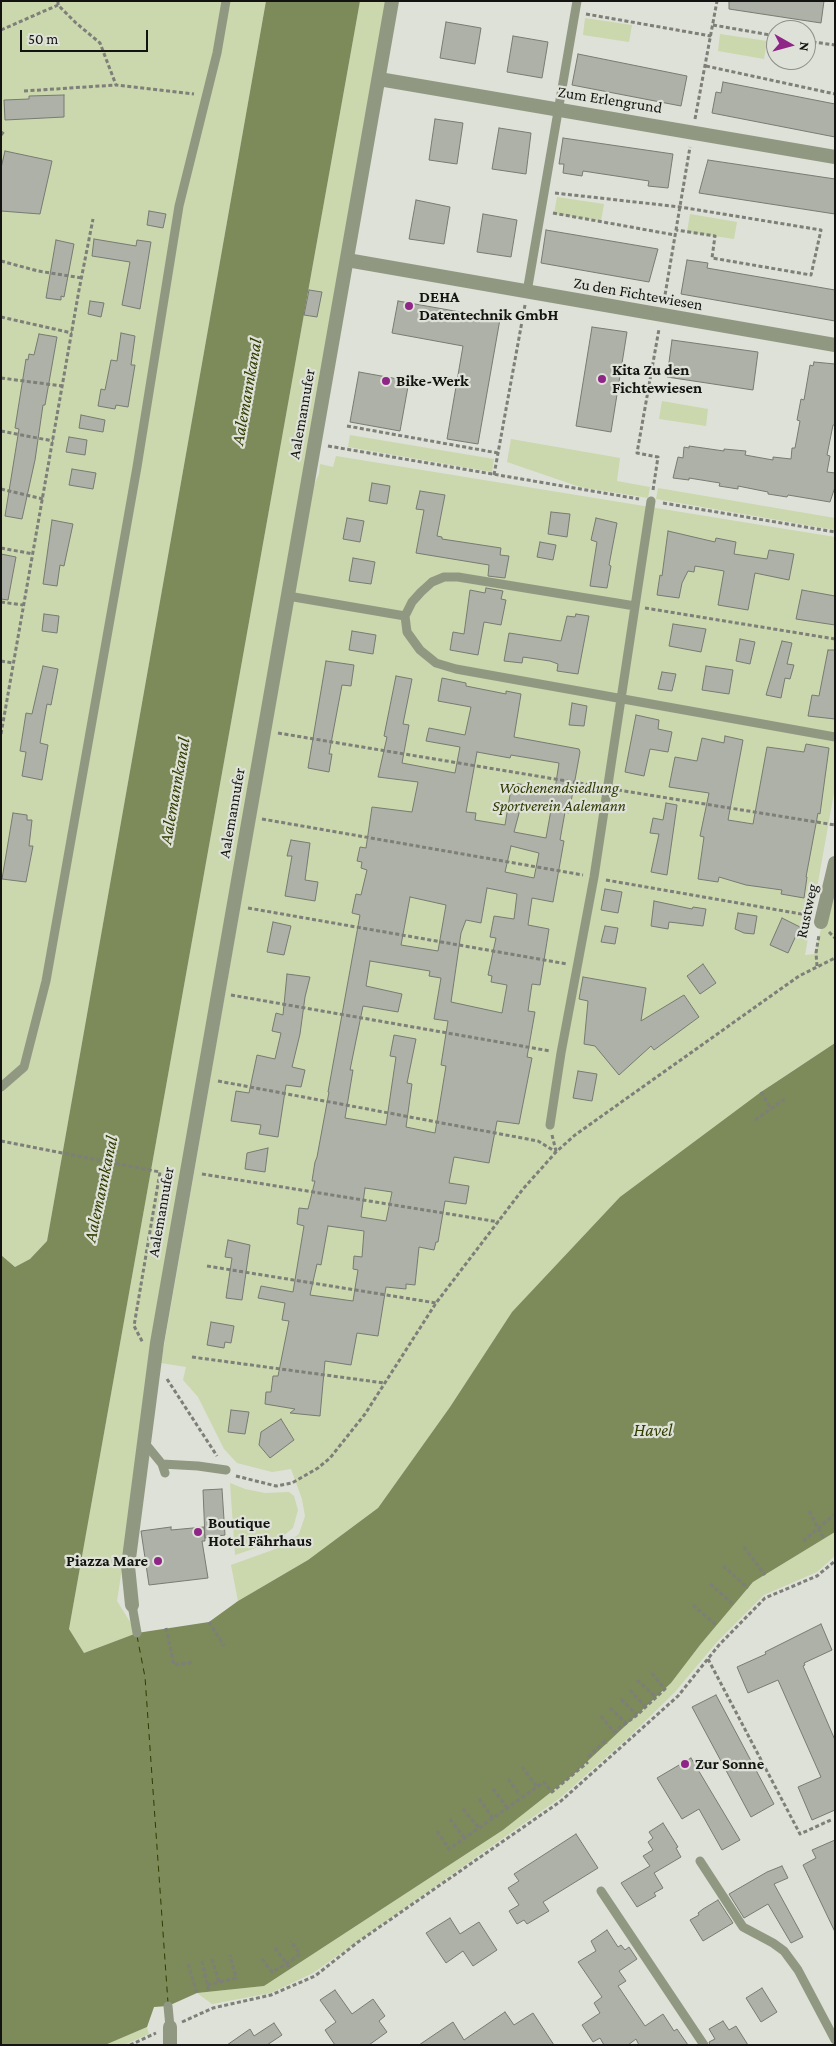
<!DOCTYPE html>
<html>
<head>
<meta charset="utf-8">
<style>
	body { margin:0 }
	#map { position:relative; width:836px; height:2046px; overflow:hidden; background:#dee1d7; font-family:"Crimson Pro",serif }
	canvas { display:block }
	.frame { position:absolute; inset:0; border:2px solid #131411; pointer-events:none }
	.north { position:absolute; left:766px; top:20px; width:50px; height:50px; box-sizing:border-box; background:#dee1d7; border:1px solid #8d8f88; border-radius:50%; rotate:97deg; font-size:14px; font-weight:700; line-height:20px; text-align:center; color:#131411 }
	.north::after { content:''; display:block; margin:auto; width:18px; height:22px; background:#902588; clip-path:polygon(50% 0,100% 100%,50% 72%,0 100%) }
	.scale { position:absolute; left:20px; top:30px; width:128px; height:22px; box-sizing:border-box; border:2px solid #131411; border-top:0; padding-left:6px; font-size:15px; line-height:18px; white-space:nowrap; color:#131411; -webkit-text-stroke:4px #dee1d7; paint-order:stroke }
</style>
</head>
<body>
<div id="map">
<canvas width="836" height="2046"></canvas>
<div class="frame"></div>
<div class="north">N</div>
<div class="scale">50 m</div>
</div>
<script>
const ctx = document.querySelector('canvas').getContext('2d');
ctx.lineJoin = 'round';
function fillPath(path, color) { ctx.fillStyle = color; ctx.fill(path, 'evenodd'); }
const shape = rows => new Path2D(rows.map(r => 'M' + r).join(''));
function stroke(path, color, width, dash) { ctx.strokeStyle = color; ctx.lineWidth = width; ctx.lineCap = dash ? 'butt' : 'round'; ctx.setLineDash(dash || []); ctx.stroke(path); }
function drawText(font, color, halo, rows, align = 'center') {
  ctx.font = font + ' "Crimson Pro",serif'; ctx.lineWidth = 4.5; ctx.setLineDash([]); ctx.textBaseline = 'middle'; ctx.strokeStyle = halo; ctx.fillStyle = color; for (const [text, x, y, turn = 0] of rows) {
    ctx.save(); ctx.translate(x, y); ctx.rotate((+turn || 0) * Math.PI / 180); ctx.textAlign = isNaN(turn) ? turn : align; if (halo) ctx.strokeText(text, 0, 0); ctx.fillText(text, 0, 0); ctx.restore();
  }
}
const green = shape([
	[1,1,266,1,47,1241,30,1259,15,1267,1,1255],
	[360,1,392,1,154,1360,117,1601,137,1633,84,1653,69,1629],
	[585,18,632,25,629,42,583,35],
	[720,34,767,41,764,59,718,51],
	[557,197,604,204,601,221,554,214],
	[690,214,737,222,734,239,687,232],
	[662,401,708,409,706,426,659,419],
	[350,435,494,459,492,472,348,447],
	[511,439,620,458,617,481,650,487,648,498,580,487,507,462],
	[336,456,835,537,835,787,805,955,815,954,835,870,835,1043,771,1085,512,1312,450,1407,378,1508,308,1560,238,1601,231,1565,281,1547,299,1534,305,1516,302,1499,291,1469,272,1472,237,1463,224,1449,198,1397,183,1380,186,1367,161,1363,313,487,319,474,320,464,333,467],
	[658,488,835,518,835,530,656,499],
	[230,1483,245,1489,265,1493,289,1492,294,1496,298,1510,293,1528,277,1541,235,1555],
	[835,1532,835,1556,817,1572,764,1595,717,1642,675,1692,628,1738,560,1798,523,1824,313,1973,271,1993,212,2004,197,1993,264,1986,503,1830,574,1774,671,1683,700,1645,753,1582],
	[147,2027,149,2034,124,2045,105,2045]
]);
const water = shape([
	[266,1,360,1,69,1629,84,1653,137,1633,209,1622,238,1601,308,1560,378,1508,450,1407,512,1312,620,1197,761,1092,835,1043,835,1532,753,1582,700,1645,671,1683,574,1774,503,1830,264,1986,197,1993,168,2006,154,2007,147,2027,105,2045,1,2045,1,1255,15,1267,30,1259,47,1241]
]);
const ferry = shape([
	[137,1636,145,1677,168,2003]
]);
const building = shape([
	[729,1,824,1,821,23,729,9,729,1],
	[446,22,481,28,475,64,440,58,446,22],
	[513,36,548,42,542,78,507,72,513,36],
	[578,54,687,76,681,106,572,85,578,54],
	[723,82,835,104,835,137,712,113,716,92,721,93,723,82],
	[64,95,64,117,5,120,4,100,29,99,29,96,64,95],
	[435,119,463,123,457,164,429,160,435,119],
	[499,128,531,133,526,174,492,169,499,128],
	[563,138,673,154,668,188,648,186,649,181,583,171,582,176,563,173,564,164,559,164,563,138],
	[5,151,52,161,40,214,1,211,1,168,5,151],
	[708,160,835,179,835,214,699,193,708,160],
	[416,200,450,207,444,244,409,239,416,200],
	[149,211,166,214,163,228,147,225,149,211],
	[483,214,517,220,511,257,477,252,483,214],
	[546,230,658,249,649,282,541,263,546,230],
	[94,239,136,246,137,240,151,242,140,309,122,305,130,262,92,256,94,239],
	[56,240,74,244,64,297,61,296,61,300,46,298,56,240],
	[687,260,708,263,707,268,835,290,835,321,681,294,687,260],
	[309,290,322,292,317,317,304,315,309,290],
	[90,301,104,303,101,317,88,314,90,301],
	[398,301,500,319,478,444,447,439,463,346,392,333,398,301],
	[592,327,627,332,611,432,576,426,592,327],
	[121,333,135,336,131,365,135,365,128,407,116,405,115,409,98,406,101,389,105,390,111,360,117,361,121,333],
	[39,334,57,337,45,405,43,405,35,460,22,519,5,516,19,429,15,428,26,359,28,360,29,354,34,355,39,334],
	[672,340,758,352,753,390,667,377,672,340],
	[814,362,835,364,835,425,833,425,827,455,830,456,827,472,835,473,835,487,830,502,788,495,787,497,768,494,768,492,738,486,738,489,719,486,720,483,689,478,689,480,673,478,678,457,683,458,684,447,689,448,689,446,724,451,724,449,746,451,745,455,773,460,773,457,791,459,792,448,795,448,800,421,797,420,801,399,804,400,810,365,813,366,814,362],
	[359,372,409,381,400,431,350,422,359,372],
	[81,415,105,420,103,432,79,428,81,415],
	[69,437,87,440,85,455,66,452,69,437],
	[72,469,96,473,93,489,69,485,72,469],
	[372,483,390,486,387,504,369,501,372,483],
	[420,491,445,495,437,536,442,537,442,539,501,548,500,555,509,556,505,578,488,576,489,565,416,553,424,510,416,509,420,491],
	[551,512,570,514,567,537,548,534,551,512],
	[347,518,364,521,360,542,343,539,347,518],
	[596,518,617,523,609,565,611,566,607,588,590,586,597,542,591,540,596,518],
	[52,520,73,524,64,566,60,565,57,586,43,584,52,520],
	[668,531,715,542,716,538,736,542,734,554,767,559,769,550,794,554,789,580,755,573,748,610,718,605,724,571,695,566,694,572,688,571,682,583,679,598,657,595,660,575,662,576,668,531],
	[540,542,556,545,553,560,537,557,540,542],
	[1,554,16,557,8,600,1,599,1,554],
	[353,558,375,562,371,584,349,581,353,558],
	[486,588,503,591,501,599,506,600,501,625,484,622,478,655,450,650,453,632,464,634,470,590,485,593,486,588],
	[802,590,835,596,835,625,796,619,802,590],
	[44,614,59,616,57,633,42,631,44,614],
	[576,614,589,616,578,674,557,671,558,664,550,661,523,657,522,663,504,661,509,633,561,641,567,616,575,617,576,614],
	[673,624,706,629,701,652,669,646,673,624],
	[352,631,376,635,373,654,349,650,352,631],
	[740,639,755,642,750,664,736,661,740,639],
	[782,641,792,643,787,664,794,665,790,679,785,678,781,698,766,695,782,641],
	[828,650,835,650,835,719,808,716,812,695,819,696,828,650],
	[326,661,354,665,351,686,342,685,329,754,332,754,329,772,308,768,326,661],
	[43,666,58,669,51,705,47,704,40,743,48,745,42,780,22,776,26,752,20,751,26,713,32,714,43,666],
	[706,666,733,670,729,694,702,690,706,666],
	[662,672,676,674,672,691,658,689,662,672],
	[396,676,412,679,403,724,409,725,402,763,455,773,460,747,426,741,429,728,465,735,471,707,438,701,442,678,466,683,466,686,506,694,506,691,521,694,514,737,579,749,580,752,569,813,565,812,560,840,564,841,553,902,532,898,528,925,549,929,540,985,532,984,528,1011,535,1012,527,1057,532,1058,519,1124,497,1121,489,1163,454,1157,449,1183,469,1186,466,1204,445,1201,438,1242,436,1242,434,1250,419,1247,415,1285,406,1284,406,1289,386,1287,378,1336,357,1333,351,1365,325,1361,320,1416,290,1413,295,1409,265,1404,266,1392,271,1392,273,1376,278,1376,289,1321,282,1320,285,1303,258,1298,261,1286,293,1292,304,1226,297,1224,299,1208,308,1209,315,1181,312,1181,315,1162,317,1157,329,1092,328,1092,360,915,352,913,356,894,361,895,367,870,361,868,362,862,357,861,360,847,366,848,372,807,412,812,418,782,378,777,387,737,384,736,396,676],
	[477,752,510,758,511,755,559,763,555,789,512,783,505,825,475,820,476,813,466,812,477,752],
	[521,806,551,810,546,838,514,832,521,806],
	[511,846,539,853,534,878,505,872,511,846],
	[487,888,517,894,514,919,494,916,490,937,496,938,488,975,492,976,491,982,507,985,502,1013,451,1002,461,933,466,920,481,923,487,888],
	[410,897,446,905,438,951,401,945,410,897],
	[370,961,430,971,429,976,441,978,434,1019,448,1021,441,1065,446,1066,435,1133,406,1127,412,1084,407,1083,416,1039,394,1035,390,1056,396,1057,386,1125,345,1118,353,1070,350,1070,363,1006,398,1012,402,994,366,986,370,961],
	[365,1188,392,1192,386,1221,361,1217,365,1188],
	[328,1226,364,1231,362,1257,354,1256,353,1269,358,1270,353,1301,310,1295,317,1264,321,1265,328,1226],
	[572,703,587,706,584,726,569,725,572,703],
	[636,715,659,720,658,729,672,732,668,752,650,749,644,776,625,772,636,715],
	[725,736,743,740,728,820,753,824,767,747,804,752,806,744,829,748,820,814,818,813,806,877,807,877,804,898,781,894,782,890,746,885,719,877,718,882,698,879,704,837,700,836,709,793,669,787,675,757,697,761,702,738,724,743,725,736],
	[666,803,677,805,667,875,651,872,659,834,650,833,653,818,663,820,666,803],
	[13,813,27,815,27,820,32,820,29,846,33,846,26,882,2,879,13,813],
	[291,840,310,843,305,880,318,882,315,901,285,896,292,856,287,856,291,840],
	[605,889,622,892,618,913,601,910,605,889],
	[654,901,692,909,693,907,706,909,703,926,669,922,668,929,651,926,654,901],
	[738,913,757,916,754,934,744,933,735,929,738,913],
	[782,918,800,927,788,953,770,945,782,918],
	[273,922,291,926,284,955,267,952,273,922],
	[605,926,618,928,615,944,601,942,605,926],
	[703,964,716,983,700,994,687,976,703,964],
	[287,974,310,977,305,997,300,1034,292,1067,305,1070,301,1087,286,1085,278,1137,259,1134,261,1125,231,1121,236,1091,249,1093,257,1055,275,1059,281,1033,272,1031,276,1013,283,1015,287,974],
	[583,977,646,988,641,1021,684,995,699,1017,654,1050,651,1046,619,1075,595,1046,584,1044,588,1001,579,999,583,977],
	[578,1071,597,1074,592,1101,573,1098,578,1071],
	[268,1148,265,1172,245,1169,247,1153,268,1148],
	[228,1240,250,1245,242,1300,226,1298,232,1258,225,1257,228,1240],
	[211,1322,234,1326,231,1343,225,1342,224,1348,207,1345,211,1322],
	[231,1410,249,1412,245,1434,228,1432,231,1410],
	[281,1419,294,1440,270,1458,259,1445,261,1432,281,1419],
	[222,1489,225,1535,205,1538,203,1490,222,1489],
	[171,1527,171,1530,204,1527,205,1541,202,1541,208,1578,149,1585,141,1531,171,1527],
	[821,1624,832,1650,804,1663,805,1665,803,1666,835,1740,835,1810,812,1820,798,1787,821,1777,778,1680,748,1693,737,1667,766,1654,765,1652,821,1624],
	[716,1695,774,1804,751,1817,692,1707,716,1695],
	[691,1758,740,1840,722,1850,699,1809,682,1819,657,1778,691,1758],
	[663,1823,678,1847,676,1848,681,1857,654,1873,663,1888,654,1893,656,1896,637,1907,621,1883,650,1866,643,1856,653,1850,648,1842,653,1838,649,1832,663,1823],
	[576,1834,598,1868,543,1902,549,1911,527,1924,524,1920,517,1924,509,1911,519,1905,508,1888,519,1881,514,1874,576,1834],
	[835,1840,835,1932,803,1865,816,1858,812,1850,835,1840],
	[782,1866,788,1878,774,1884,803,1937,791,1943,768,1904,744,1918,729,1894,767,1872,782,1866],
	[718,1900,733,1923,703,1941,690,1920,699,1915,698,1913,703,1909,718,1900],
	[450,1918,460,1934,479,1922,497,1950,473,1966,463,1951,446,1963,426,1933,450,1918],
	[607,1930,618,1947,621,1945,625,1950,629,1947,637,1959,619,1971,626,1981,618,1986,645,2026,663,2014,674,2031,677,2029,688,2045,639,2045,636,2039,628,2045,604,2045,600,2038,593,2042,582,2025,600,2013,594,2003,602,1997,578,1962,596,1951,591,1941,607,1930],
	[762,1988,777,2012,761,2022,746,1998,762,1988],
	[335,1990,352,2014,373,1999,385,2016,379,2021,387,2032,369,2045,335,2045,325,2030,336,2022,320,2000,335,1990],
	[505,2012,514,2025,533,2013,554,2045,419,2045,453,2022,464,2040,505,2012],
	[723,2021,729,2030,736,2026,748,2045,710,2045,709,2042,715,2039,709,2029,723,2021],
	[274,2023,282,2035,267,2045,227,2045,250,2029,254,2036,274,2023]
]);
const path = shape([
	[58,1,58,5,76,23,100,43,116,85,194,94],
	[586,14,711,36],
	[713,25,776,36],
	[1,30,58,5],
	[806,41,835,45],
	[706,66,835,94],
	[24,91,116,85],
	[695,119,717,1],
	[1,135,5,130],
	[555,193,680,207,821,230,811,275,712,258,715,236,676,230],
	[553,213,675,235],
	[1,261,38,271,82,278],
	[664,301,690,147],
	[1,317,72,333],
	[1,378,62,386],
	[347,426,498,453],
	[1,431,53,441],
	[328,446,639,499],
	[494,475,525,305],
	[1,489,43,499],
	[653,490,658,457,637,453,659,329],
	[663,503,835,532],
	[1,548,33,554],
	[1,602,23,605],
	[645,608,835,639],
	[1,661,13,663],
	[278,733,597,786],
	[1,734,79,290,93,219],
	[618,790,835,825],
	[262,819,583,875],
	[606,880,807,915],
	[248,908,567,964],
	[829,932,835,938],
	[817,966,816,953,819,935],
	[231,995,550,1051],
	[218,1081,538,1141,556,1152],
	[761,1092,771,1109],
	[755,1120,786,1098],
	[552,1135,556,1151],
	[1,1141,160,1172,134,1326,143,1343],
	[202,1174,499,1222],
	[207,1266,436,1303],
	[192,1357,384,1383],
	[167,1379,217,1456],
	[236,1476,276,1486,292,1483,318,1468,330,1458,365,1414,436,1303,523,1189,556,1152,575,1135,799,976,835,958],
	[809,1511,824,1539],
	[803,1541,835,1514],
	[744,1547,765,1575],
	[723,1566,748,1588],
	[710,1584,733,1604],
	[693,1605,716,1625],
	[209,1622,224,1646],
	[166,1628,174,1665,194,1662],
	[708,1659,800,1834,833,1819],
	[637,1680,656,1697],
	[630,1690,645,1706],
	[621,1699,637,1715],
	[610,1708,626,1723],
	[601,1716,614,1732,637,1715,665,1689,650,1671],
	[588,1757,605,1741,606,1744],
	[522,1767,537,1787],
	[508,1779,520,1795],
	[493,1789,507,1808],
	[479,1799,493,1818],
	[463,1809,479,1828],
	[450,1819,464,1838],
	[437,1831,449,1849,544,1782,552,1792,588,1762],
	[275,1948,290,1968],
	[212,1959,219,1982],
	[262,1959,272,1972,286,1964,300,1954,291,1941],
	[202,1961,209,1992],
	[188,1964,197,1993],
	[207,1985,236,1978,230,1955],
	[182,2022,213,2008,271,1995,315,1976,358,1942,561,1801,678,1696,719,1645,765,1598,817,1576,835,1561],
	[130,2045,156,2033]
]);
const service = shape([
	[527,292,577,1],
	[288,596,405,616],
	[635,606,458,577,444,577,432,582,421,592,412,602,405,616,407,632,420,650,436,663,456,669,835,737],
	[1,1087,24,1067,46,981,137,467,179,206,217,53,226,1],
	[550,1125,561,1053,594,877,651,501],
	[144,1442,162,1464,165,1473],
	[162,1464,198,1466,226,1470],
	[132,1605,137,1633],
	[700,1861,743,1927,773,1943,784,1951,798,1970,835,2040],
	[601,1891,704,2045],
	[168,2006,170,2027]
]);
const minor = shape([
	[379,79,835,157],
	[347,260,835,345],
	[821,922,835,863]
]);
const tertiary = shape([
	[132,1605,128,1566,157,1343,392,1],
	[170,2045,170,2027]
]);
const markers = [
	[409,306,5,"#902588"],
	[602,379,5,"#902588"],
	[386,381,5,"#902588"],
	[198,1532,5,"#902588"],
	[158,1561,5,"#902588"],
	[685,1764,5,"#902588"]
];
const streetNames = [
	["Zum Erlengrund",610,100,9],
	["Zu den Fichtewiesen",638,294,10],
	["Aalemannufer",302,414,-80],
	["Aalemannufer",232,813,-80],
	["Rustweg",807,911,-78],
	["Aalemannufer",161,1212,-80]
];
const poiNames = [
	["DEHA",419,297],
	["Datentechnik GmbH",419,315],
	["Kita Zu den",612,370],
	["Fichtewiesen",612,388],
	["Bike-Werk",396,381],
	["Boutique",208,1523],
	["Hotel Fährhaus",208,1541],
	["Piazza Mare",148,1561,"right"],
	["Zur Sonne",695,1764]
];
const parkNames = [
	["Wochenendsiedlung",559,788],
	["Sportverein Aalemann",559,806]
];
const waterNames = [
	["Aalemannkanal",247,392,-80],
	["Aalemannkanal",175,791,-80],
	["Aalemannkanal",101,1189,-78],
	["Havel",653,1430]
];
fillPath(green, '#cbd7ad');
fillPath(water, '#7d8a5a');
stroke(ferry, '#303c00', 1, [6, 5]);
fillPath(building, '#aeb1a7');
stroke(building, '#787b72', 1);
stroke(path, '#7d7f78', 3, [4, 2.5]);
stroke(service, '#919882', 9);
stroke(minor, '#919882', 14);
stroke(tertiary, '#919882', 14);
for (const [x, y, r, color] of markers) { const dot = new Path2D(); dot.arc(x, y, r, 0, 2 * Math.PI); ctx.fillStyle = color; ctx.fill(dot); stroke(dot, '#dee1d7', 2); }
drawText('16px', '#131411', '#dee1d7', streetNames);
drawText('bold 16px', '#131411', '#dee1d7', poiNames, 'left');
drawText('italic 16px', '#2f3b00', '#dee1d7', parkNames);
drawText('italic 18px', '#303c00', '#dee1d7', waterNames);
</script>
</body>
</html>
